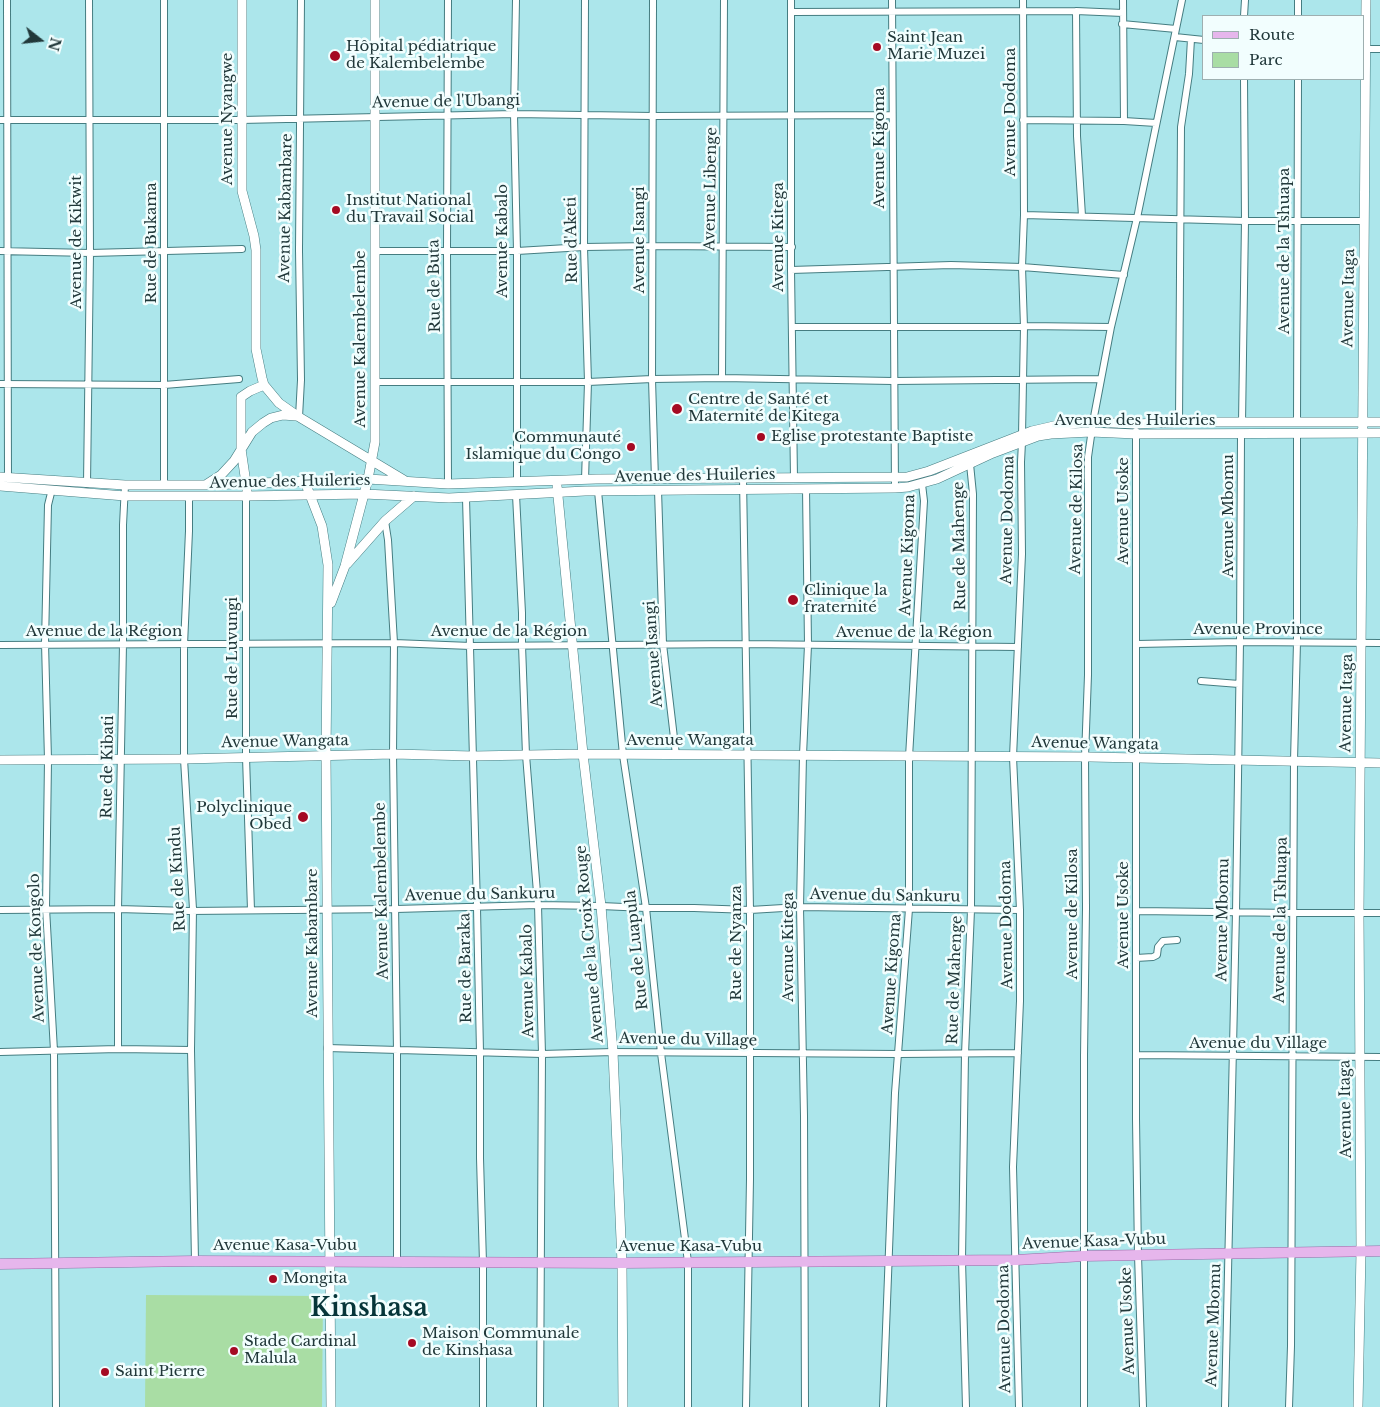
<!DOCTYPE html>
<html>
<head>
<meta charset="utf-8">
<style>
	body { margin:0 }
	#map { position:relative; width:1380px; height:1407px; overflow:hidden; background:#ace6eb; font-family:"Libre Baskerville",serif }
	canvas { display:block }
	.legend { position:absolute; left:1202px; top:15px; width:162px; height:65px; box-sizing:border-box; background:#f2fefe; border:1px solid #9eafb0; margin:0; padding:6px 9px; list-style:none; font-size:15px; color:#21383a }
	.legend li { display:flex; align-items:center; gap:10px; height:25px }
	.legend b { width:25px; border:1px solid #9eafb0 }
	.north { position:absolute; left:15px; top:15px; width:50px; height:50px; -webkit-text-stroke:4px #f2fefe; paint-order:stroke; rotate:106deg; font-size:14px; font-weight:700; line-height:20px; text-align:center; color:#21383a }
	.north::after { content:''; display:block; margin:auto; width:18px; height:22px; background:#21383a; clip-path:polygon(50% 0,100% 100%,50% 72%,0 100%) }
</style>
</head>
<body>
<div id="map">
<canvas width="1380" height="1407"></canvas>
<ul class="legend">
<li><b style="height:6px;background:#e6b6ec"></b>Route</li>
<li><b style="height:14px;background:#a9dda4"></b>Parc</li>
</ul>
<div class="north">N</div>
</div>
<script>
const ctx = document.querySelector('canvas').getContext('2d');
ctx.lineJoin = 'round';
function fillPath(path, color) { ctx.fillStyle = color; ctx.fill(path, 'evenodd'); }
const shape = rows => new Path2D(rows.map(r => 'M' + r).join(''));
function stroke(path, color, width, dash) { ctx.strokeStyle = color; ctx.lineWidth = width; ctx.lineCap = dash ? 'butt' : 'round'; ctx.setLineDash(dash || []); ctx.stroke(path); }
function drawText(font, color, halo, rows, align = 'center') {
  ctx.font = font + ' "Libre Baskerville",serif'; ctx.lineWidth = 5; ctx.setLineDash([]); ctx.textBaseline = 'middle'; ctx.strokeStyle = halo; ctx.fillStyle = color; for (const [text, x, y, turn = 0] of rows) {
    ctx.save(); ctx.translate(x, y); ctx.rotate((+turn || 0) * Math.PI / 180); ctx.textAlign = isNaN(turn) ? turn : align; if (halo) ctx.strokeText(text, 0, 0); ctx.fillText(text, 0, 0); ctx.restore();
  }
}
const green = shape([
	[146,1295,323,1296,322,1407,145,1407]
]);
const street = shape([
	[7,0,8,477],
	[164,0,164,485],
	[448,0,447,251,448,484],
	[516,0,514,114,517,251,517,482],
	[653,0,652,379,655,480],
	[791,0,791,270,794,478],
	[892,0,895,488],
	[1123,0,1124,121],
	[1076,11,1077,136,1082,216],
	[792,12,1076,11,1123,13],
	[1244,16,1245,0],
	[1298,16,1298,0],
	[1122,24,1176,29],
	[1175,37,1204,40],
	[1366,49,1380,49],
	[0,120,241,120,514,114,653,116,892,115],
	[1023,120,1124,121,1156,123],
	[1024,215,1245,221,1364,221],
	[0,251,90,253,242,249],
	[375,251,517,251,584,247,652,246,792,247],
	[791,270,951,265,1022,267,1124,275],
	[1024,326,1111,327],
	[792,327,1024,327],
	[722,378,724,0],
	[375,382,588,382,652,379,722,378,893,381,1101,379],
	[0,384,164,385,239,379],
	[299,417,301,380,299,250,301,0],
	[1179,422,1181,127,1189,74,1191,39],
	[1242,423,1245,221,1244,79],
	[1297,423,1298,79],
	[1136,431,1136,1119,1138,1255,1143,1407],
	[1022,435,1024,327,1022,267,1024,215,1023,0],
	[743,478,750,910,750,1179,746,1407],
	[585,480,588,382,584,247,585,0],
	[87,484,90,253,89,0],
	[52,489,48,505,45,643,48,760,46,908,54,1051,56,1407],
	[658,490,663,644,676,755],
	[598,491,623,755,646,908,661,1053,688,1262,688,1407],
	[516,495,522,613,522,645,526,755,538,905,542,1054,540,1407],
	[246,496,246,757,251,910],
	[189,497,189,531,184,645,184,759,193,909,191,1050,195,1261],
	[466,498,477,908,480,1052,480,1158,483,1263,483,1407],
	[385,521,388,540,394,643,393,754,397,1051,397,1261],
	[1137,644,1240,642,1380,643],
	[0,645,394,643,471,646,745,644,1018,647],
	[1201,681,1239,684],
	[0,910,118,909,189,911,396,909,538,905,601,906,646,908,694,908,750,910,800,907,1020,910],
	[1137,911,1294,913,1380,913],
	[1136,958,1153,957,1157,955,1158,947,1163,941,1177,940],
	[327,1048,542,1054,613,1052,899,1054,1018,1053],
	[118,1049,118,909,123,644,123,525,125,485],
	[0,1052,118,1049,191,1050],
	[1136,1055,1380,1057],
	[805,1407,804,1116,800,907,803,755,808,645,806,488],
	[883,1407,895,1093,909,909,909,757,924,501,922,484],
	[966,1407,962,1260,965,1054,971,910,973,494,970,464],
	[1019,1407,1013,1167,1020,1001,1020,910,1013,757,1022,554,1021,462,1022,442],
	[1084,1407,1084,1056,1086,908,1085,757,1088,675,1088,457,1093,422,1111,327,1137,218,1182,0],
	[1225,1407,1236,912,1240,642,1241,434],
	[1289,1407,1291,1346,1294,761,1297,642,1297,433]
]);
const secondary = shape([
	[242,0,242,191,254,236,256,250,256,349,262,378,264,385,279,403,299,417,404,480],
	[0,477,125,485,206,485,368,479,448,484,596,479,907,477,929,471,1032,431,1058,425,1093,422,1136,424,1179,422,1380,422],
	[305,482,322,526,328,565,326,755,331,1407],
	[207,484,221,475,234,461,252,432,263,423,271,418,283,415,296,416],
	[0,486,125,496,246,496,364,494,449,498,585,491,895,488,908,487,937,479,993,453,1038,436,1051,434,1091,432,1136,434,1380,433],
	[557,486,583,754,601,906,613,1052,622,1263,623,1407],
	[247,490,241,449,241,397,250,391,264,385],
	[347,564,385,521,414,496],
	[331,603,345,566,368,479,375,442,375,0],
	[0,760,184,759,393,754,473,756,583,754,1090,757,1380,763],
	[1358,1407,1361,1251,1359,913,1366,0]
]);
const primary = shape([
	[0,1264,195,1261,622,1263,1016,1260,1084,1256,1380,1251]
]);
const markers = [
	[877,47,5,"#a50a23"],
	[335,56,6,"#a50a23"],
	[336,210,5,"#a50a23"],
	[677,409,6,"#a50a23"],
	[761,437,5,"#a50a23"],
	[631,447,5,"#a50a23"],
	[793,600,6,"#a50a23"],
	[303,817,6,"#a50a23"],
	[273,1279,5,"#a50a23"],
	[412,1343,5,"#a50a23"],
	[234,1351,5,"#a50a23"],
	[105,1372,5,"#a50a23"]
];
const poiNames = [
	["Saint Jean",887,38],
	["Marie Muzei",887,55],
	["Hôpital pédiatrique",346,47],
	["de Kalembelembe",346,64],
	["Institut National",346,201],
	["du Travail Social",346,218],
	["Centre de Santé et",688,400],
	["Maternité de Kitega",688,417],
	["Eglise protestante Baptiste",771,437],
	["Communauté",621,438,"right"],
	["Islamique du Congo",621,455,"right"],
	["Clinique la",804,591],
	["fraternité",804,608],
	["Polyclinique",292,808,"right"],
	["Obed",292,825,"right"],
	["Mongita",283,1279],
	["Maison Communale",422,1334],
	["de Kinshasa",422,1351],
	["Stade Cardinal",244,1342],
	["Malula",244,1359],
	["Saint Pierre",115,1372]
];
const streetNames = [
	["Avenue de l'Ubangi",446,102,-1],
	["Avenue Dodoma",1011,112,-90],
	["Avenue Nyangwe",228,119,-90],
	["Avenue Kigoma",880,148,-90],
	["Avenue Libenge",711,189,-89],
	["Avenue Kabambare",286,208,-89],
	["Avenue Kitega",779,237,-90],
	["Rue d'Aketi",572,240,-91],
	["Avenue Isangi",640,240,-90],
	["Avenue Kabalo",503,241,-90],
	["Avenue de Kikwit",77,242,-90],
	["Rue de Bukama",152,243,-90],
	["Avenue de la Tshuapa",1285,251,-90],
	["Rue de Buta",435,286,-91],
	["Avenue Itaga",1349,298,-89],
	["Avenue Kalembelembe",361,339,-90],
	["Avenue des Huileries",1135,421],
	["Avenue des Huileries",695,476,-1],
	["Avenue des Huileries",290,482,-1],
	["Avenue de Kilosa",1077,509,-89],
	["Avenue Usoke",1124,511,-90],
	["Avenue Mbomu",1229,516,-90],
	["Avenue Dodoma",1008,520,-89],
	["Rue de Mahenge",960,546,-91],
	["Avenue Kigoma",908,555,-88],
	["Avenue Province",1258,630],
	["Avenue de la Région",104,632],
	["Avenue de la Région",509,632],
	["Avenue de la Région",914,633],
	["Avenue Isangi",654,654,-94],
	["Rue de Luvungi",233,658,-90],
	["Avenue Itaga",1347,703,-89],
	["Avenue Wangata",690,741],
	["Avenue Wangata",285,742,-1],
	["Avenue Wangata",1095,744,1],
	["Rue de Kibati",108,767,-89],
	["Rue de Kindu",178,879,-93],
	["Avenue Kalembelembe",382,891,-91],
	["Avenue du Sankuru",480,895,-1],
	["Avenue du Sankuru",885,896,1],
	["Avenue de Kilosa",1073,914,-90],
	["Avenue Usoke",1124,915,-90],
	["Avenue Mbomu",1223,920,-89],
	["Avenue de la Tshuapa",1281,920,-89],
	["Avenue Dodoma",1007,925,-91],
	["Avenue Kabambare",313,943,-90],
	["Rue de Nyanza",737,943,-90],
	["Avenue de la Croix Rouge",590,944,-95],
	["Avenue Kitega",789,947,-90],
	["Avenue de Kongolo",37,948,-92],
	["Rue de Luapula",637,950,-96],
	["Rue de Baraka",466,968,-91],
	["Avenue Kigoma",892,974,-86],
	["Rue de Mahenge",955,980,-88],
	["Avenue Kabalo",528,981,-91],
	["Avenue du Village",688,1040,1],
	["Avenue du Village",1258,1044],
	["Avenue Itaga",1346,1109,-91],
	["Avenue Kasa-Vubu",1094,1242,-2],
	["Avenue Kasa-Vubu",285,1246],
	["Avenue Kasa-Vubu",690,1247],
	["Avenue Usoke",1128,1321,-92],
	["Avenue Mbomu",1214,1325,-88],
	["Avenue Dodoma",1005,1329,-91]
];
const townNames = [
	["Kinshasa",369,1309]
];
fillPath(green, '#a9dda4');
stroke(street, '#457d81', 8);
stroke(secondary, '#457d81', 10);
stroke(primary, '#976ba6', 11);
stroke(street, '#fff', 6);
stroke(secondary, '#fff', 9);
stroke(primary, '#e6b6ec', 10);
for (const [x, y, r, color] of markers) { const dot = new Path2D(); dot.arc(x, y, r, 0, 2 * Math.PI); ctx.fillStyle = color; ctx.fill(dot); stroke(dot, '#f2fefe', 2); }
drawText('15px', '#21383a', '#f2fefe', poiNames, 'left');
drawText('15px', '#21383a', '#f2fefe', streetNames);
drawText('bold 25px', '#063539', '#f2fefe', townNames);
</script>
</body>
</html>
